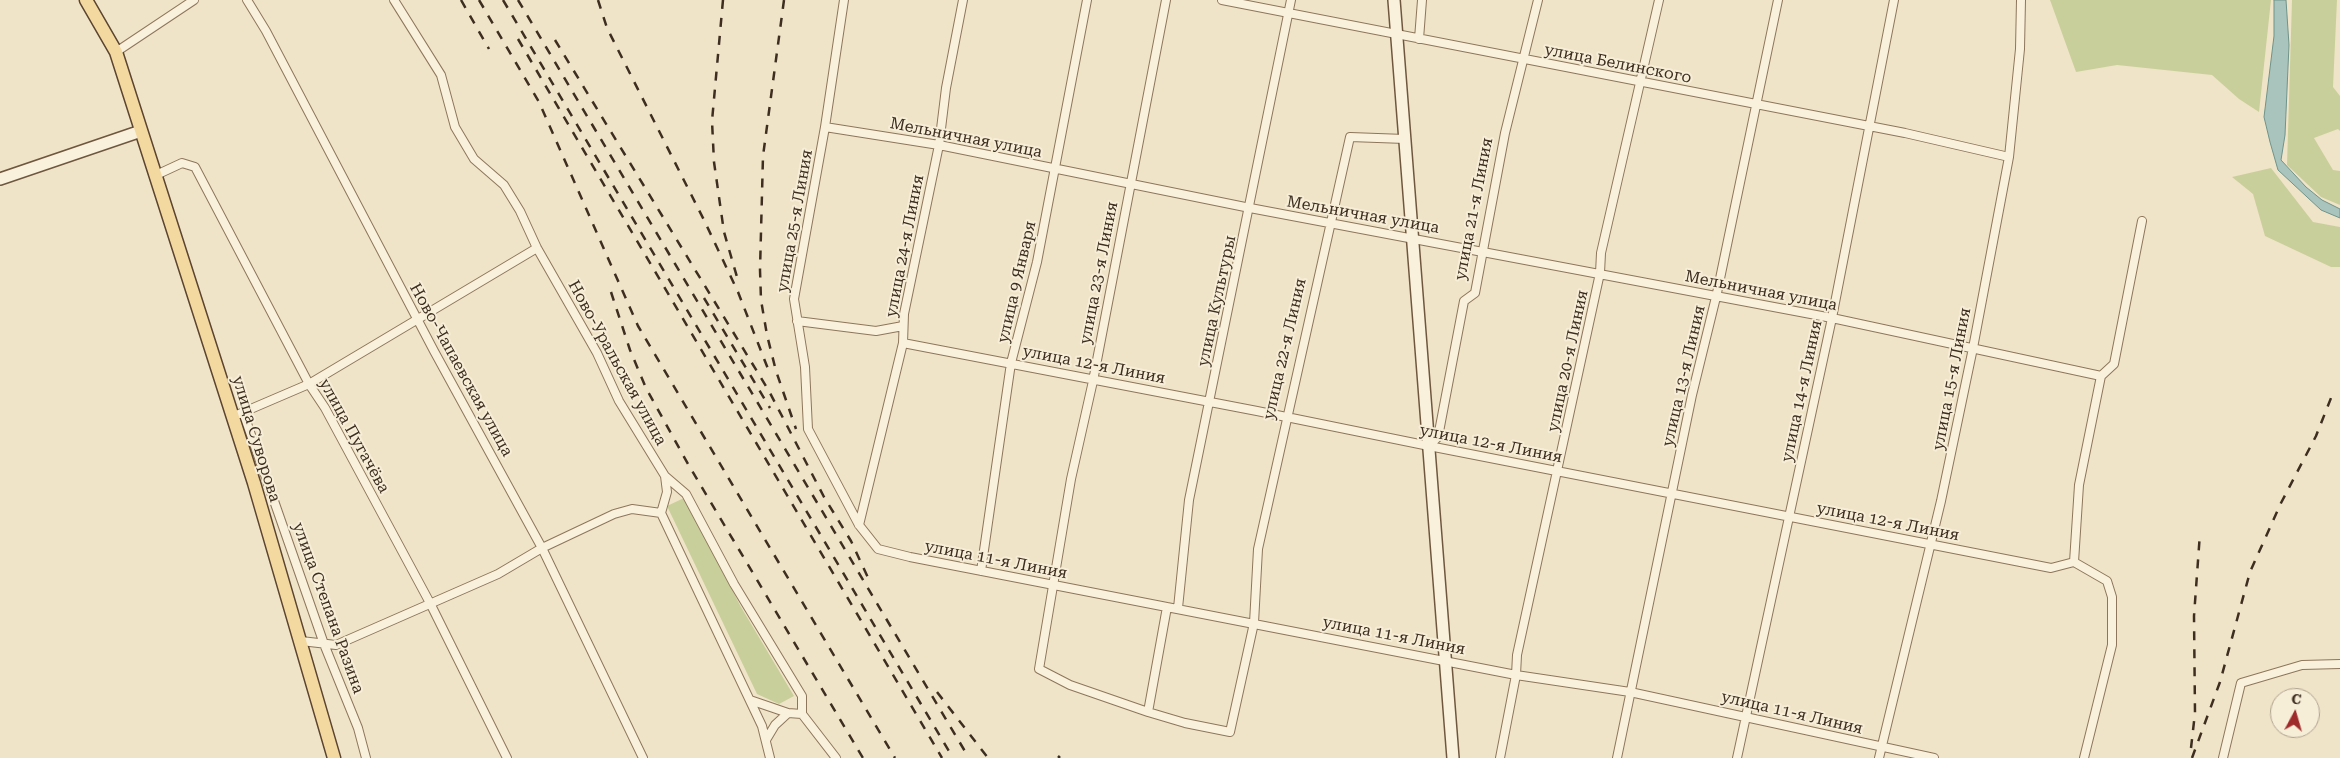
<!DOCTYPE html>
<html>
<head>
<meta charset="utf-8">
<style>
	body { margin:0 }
	#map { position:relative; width:2340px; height:758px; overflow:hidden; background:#f0e4c8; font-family:"Roboto Serif",serif }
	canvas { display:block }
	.north { position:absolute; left:2270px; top:688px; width:50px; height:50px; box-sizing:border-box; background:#f7eed8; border:1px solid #ada18e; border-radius:50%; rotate:6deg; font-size:14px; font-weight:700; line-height:20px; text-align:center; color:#3d2e20 }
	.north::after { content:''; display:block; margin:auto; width:18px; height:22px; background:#9e2a2b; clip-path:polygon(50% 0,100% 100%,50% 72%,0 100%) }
</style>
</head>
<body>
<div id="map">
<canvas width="2340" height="758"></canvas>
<div class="north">С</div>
</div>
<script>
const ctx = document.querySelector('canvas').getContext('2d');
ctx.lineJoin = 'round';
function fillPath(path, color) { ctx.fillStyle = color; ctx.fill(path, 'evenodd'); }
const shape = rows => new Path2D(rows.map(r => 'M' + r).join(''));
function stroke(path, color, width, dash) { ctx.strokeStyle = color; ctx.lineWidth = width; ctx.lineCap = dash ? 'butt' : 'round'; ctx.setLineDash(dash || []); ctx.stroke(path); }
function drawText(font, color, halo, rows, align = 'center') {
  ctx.font = font + ' "Roboto Serif",serif'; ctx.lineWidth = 4; ctx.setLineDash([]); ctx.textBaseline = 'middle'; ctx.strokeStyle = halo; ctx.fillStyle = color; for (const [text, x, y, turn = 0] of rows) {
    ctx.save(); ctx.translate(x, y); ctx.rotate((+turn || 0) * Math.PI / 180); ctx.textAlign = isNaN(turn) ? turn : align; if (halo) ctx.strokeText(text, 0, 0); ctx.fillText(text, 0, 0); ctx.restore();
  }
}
const green = shape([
	[2050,0,2271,0,2259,112,2239,99,2212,75,2117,65,2076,72],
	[2292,0,2337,0,2333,87,2340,96,2340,131,2338,129,2314,138,2333,170,2340,171,2340,205,2321,197,2287,165],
	[2271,168,2313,222,2340,227,2340,267,2331,267,2265,236,2253,194,2232,177],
	[684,498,741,607,794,696,779,704,757,694,667,506]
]);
const water = shape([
	[2274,0,2286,0,2289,45,2285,135,2281,160,2306,187,2322,200,2340,209,2340,218,2321,210,2278,170,2270,142,2264,117,2274,36,2274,0]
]);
const street = shape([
	[247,0,266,31,434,351,542,548,643,758],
	[394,0,441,75,455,127,474,159,504,185,520,211,537,248,597,353,619,401,665,476,667,492,661,513,762,726,770,758],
	[844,0,825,127,794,299,805,367,808,429,859,525,878,549,910,557,1516,675,1630,692,1934,758],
	[1166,0,1093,381,1071,479,1039,669,1070,685,1148,712,1167,607],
	[1222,0,1905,133,2009,157],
	[1419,39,1422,0],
	[116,52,194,0],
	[825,127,939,145,1250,208,1832,318,2101,376],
	[154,176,182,163,195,167,309,384,325,408,430,603,507,758],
	[797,321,876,331,903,326],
	[903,343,1257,411,1429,446,2051,568,2074,562],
	[243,412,324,644,358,728,366,758],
	[239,414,309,384,537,248],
	[1429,446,1438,437,1464,301,1475,293,1505,133,1538,0],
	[665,476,686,494,734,584,802,696,802,714],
	[859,525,903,343,904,314,939,145,946,88,963,0],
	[981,571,1011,363,1037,262,1087,0],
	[1178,608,1189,500,1291,0],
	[301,641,336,645,498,574,542,548,614,514,632,509,661,513],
	[750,700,788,713],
	[1148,712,1185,723,1230,732,1254,623,1258,549,1350,137,1405,139],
	[766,740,775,725,788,713,802,714,836,758],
	[1500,758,1516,675,1517,655,1600,273,1601,253,1659,0],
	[1617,758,1692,395,1717,293,1778,0],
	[1737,758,1832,318,1894,0],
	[1879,758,1941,501,1973,348,2009,157,2020,49,2021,0],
	[2084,758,2112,645,2112,597,2107,581,2074,562,2079,485,2101,376,2114,364,2142,221],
	[2223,758,2241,683,2302,665,2340,664]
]);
const secondary = shape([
	[1394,0,1453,758],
	[0,179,141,131]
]);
const primary = shape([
	[86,0,116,52,254,483,334,758]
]);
const rail = shape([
	[461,0,489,49],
	[479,0,539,102,638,326,895,758],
	[503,0,953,758],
	[518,0,969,758],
	[598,0,607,28,704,220,738,292,770,374],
	[723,0,712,121,714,162,724,232,737,277],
	[784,0,763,156,760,270,761,300,767,335,776,371,796,429],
	[518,39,942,758],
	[555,40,769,391,824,497,851,541,870,582],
	[611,292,630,350,646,388,688,464,863,758],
	[704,298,770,408],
	[937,692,988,758],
	[2191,748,2195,713,2194,616,2200,533],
	[1058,756,1060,758],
	[2192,758,2220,682,2250,572,2281,503,2316,436,2331,398]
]);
const streetNames = [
	["улица Белинского",1618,64,11],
	["Мельничная улица",966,138,11],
	["улица 21-я Линия",1474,209,-79],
	["Мельничная улица",1363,215,10],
	["улица 25-я Линия",795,221,-80],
	["улица 24-я Линия",905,246,-79],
	["улица 23-я Линия",1099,273,-79],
	["улица 9 Января",1017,282,-77],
	["Мельничная улица",1761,291,11],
	["улица Культуры",1217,301,-78],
	["улица 22-я Линия",1285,349,-77],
	["улица 20-я Линия",1568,361,-78],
	["Ново-Уральская улица",617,363,61],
	["улица 12-я Линия",1094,365,11],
	["Ново-Чапаевская улица",461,370,61],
	["улица 13-я Линия",1684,376,-77],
	["улица 15-я Линия",1952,379,-79],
	["улица 14-я Линия",1802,391,-78],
	["улица Пугачёва",354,436,61],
	["улица Суворова",256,439,73],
	["улица 12-я Линия",1491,444,11],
	["улица 12-я Линия",1888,522,11],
	["улица 11-я Линия",996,560,11],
	["улица Степана Разина",328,608,70],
	["улица 11-я Линия",1394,636,11],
	["улица 11-я Линия",1792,713,13]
];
fillPath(green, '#c9cf9b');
fillPath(water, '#a9c4bc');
stroke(water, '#6f938a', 1);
stroke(street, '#8d765c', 10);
stroke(secondary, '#6f573f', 14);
stroke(primary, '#5b4430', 15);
stroke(street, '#faf1dc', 8);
stroke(secondary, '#faf1dc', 11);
stroke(primary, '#f3d9a0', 12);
stroke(rail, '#3d2e20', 2.5, [9, 9]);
drawText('16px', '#3d2e20', '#f7eed8', streetNames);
</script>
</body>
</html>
